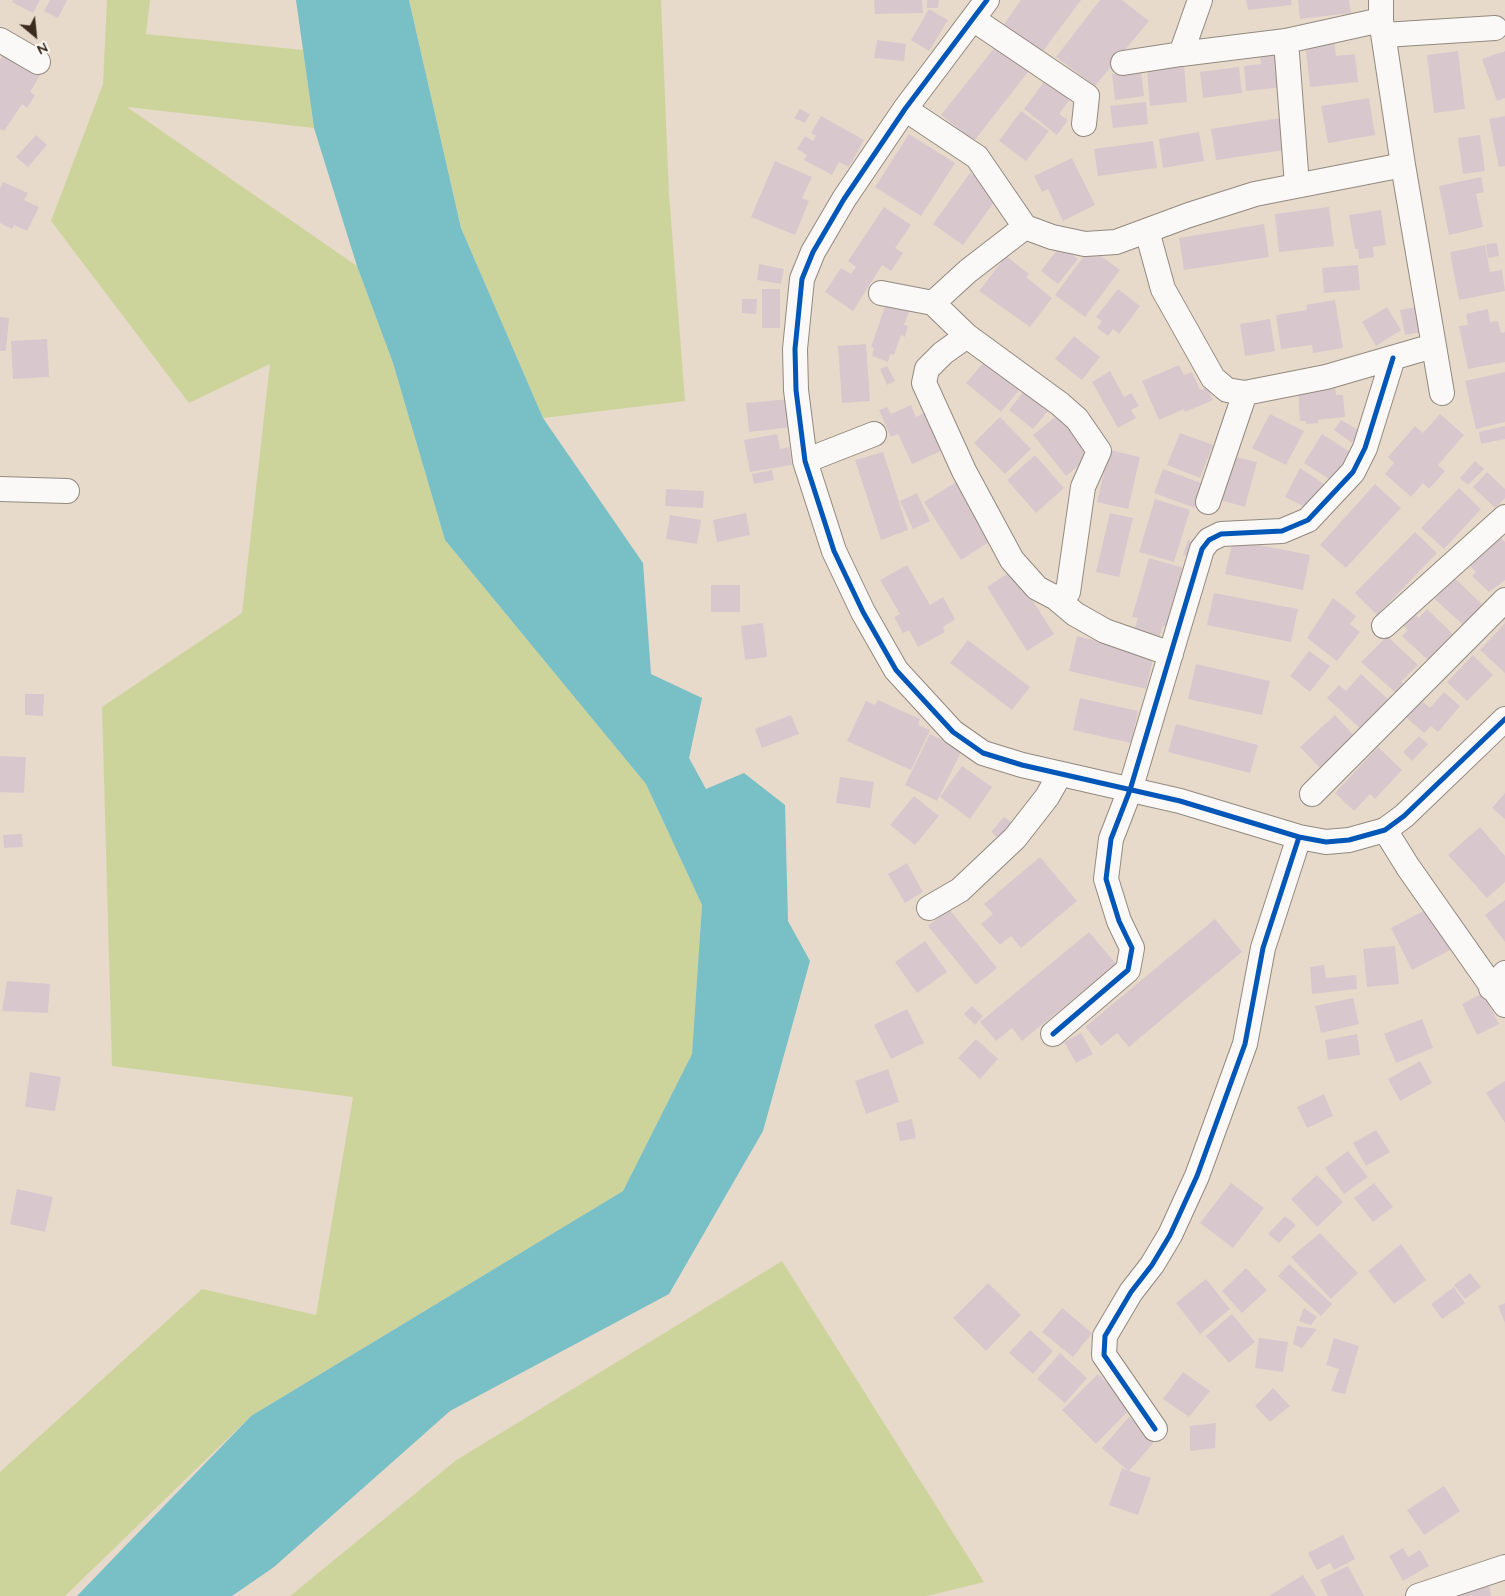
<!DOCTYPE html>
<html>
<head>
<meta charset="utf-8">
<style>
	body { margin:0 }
	#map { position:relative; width:1505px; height:1596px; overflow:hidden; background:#e7dacb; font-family:"Architects Daughter",sans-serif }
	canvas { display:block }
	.north { position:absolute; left:10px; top:10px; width:50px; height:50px; -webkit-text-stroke:4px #fdfcf7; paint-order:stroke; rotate:152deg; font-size:14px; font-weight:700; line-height:20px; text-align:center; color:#3b2a1e }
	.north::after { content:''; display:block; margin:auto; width:18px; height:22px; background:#3b2a1e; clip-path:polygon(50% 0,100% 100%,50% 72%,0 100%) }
</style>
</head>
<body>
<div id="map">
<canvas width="1505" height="1596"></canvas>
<div class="north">N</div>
</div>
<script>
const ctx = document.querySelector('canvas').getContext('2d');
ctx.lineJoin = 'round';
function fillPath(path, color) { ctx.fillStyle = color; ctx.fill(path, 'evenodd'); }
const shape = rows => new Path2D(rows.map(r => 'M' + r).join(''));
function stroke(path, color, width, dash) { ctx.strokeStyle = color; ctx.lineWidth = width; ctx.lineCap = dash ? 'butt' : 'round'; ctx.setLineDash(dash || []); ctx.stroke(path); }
const green = shape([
	[107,0,150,0,146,34,303,50,314,128,127,107,357,266,393,363,445,540,646,784,702,905,692,1054,623,1191,251,1416,65,1596,0,1596,0,1472,202,1289,316,1315,353,1097,112,1066,102,707,242,613,270,364,189,403,51,221,103,84],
	[409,0,661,0,669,193,685,401,543,418,461,228],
	[782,1261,984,1582,927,1596,290,1596,455,1461]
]);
const water = shape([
	[296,0,409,0,461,228,543,418,643,563,651,674,702,698,689,758,706,789,744,773,785,805,788,921,810,961,763,1131,669,1294,450,1411,274,1567,232,1596,77,1596,251,1416,623,1191,692,1054,702,905,646,784,445,540,393,363,357,266,314,128]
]);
const building = shape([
	[13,0,40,0,33,13,12,2],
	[50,0,67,0,58,18,44,11],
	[874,0,922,0,923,13,875,14],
	[927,0,939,0,938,8,927,8],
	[1021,0,1081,0,1040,55,1002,27],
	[1100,0,1122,0,1149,21,1095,86,1056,57],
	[1246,0,1291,0,1292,5,1248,10],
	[1298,0,1349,0,1351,13,1300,19],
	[929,9,948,20,929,51,911,40],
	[877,40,906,44,904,61,874,58],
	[1334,41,1336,56,1355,54,1358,82,1310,87,1305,44],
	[999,42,1032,67,974,141,941,115],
	[1284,47,1284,87,1246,91,1244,66,1261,64,1259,50],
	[6,51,41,74,30,92,35,95,27,108,22,104,4,131,0,129,0,60],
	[1458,51,1465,109,1434,113,1427,55],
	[1505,51,1505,98,1497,101,1482,59],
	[1184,64,1187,102,1150,106,1147,68],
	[1239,67,1242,93,1203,98,1200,72],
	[1141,70,1144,96,1115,100,1112,74],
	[1046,79,1071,98,1059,114,1068,120,1057,135,1024,109],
	[1369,98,1375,135,1328,143,1321,106],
	[1146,102,1148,124,1113,128,1110,106],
	[800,109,810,114,805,123,794,118],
	[1021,111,1049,131,1026,161,999,141],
	[821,116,864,140,849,167,839,162,832,175,804,160,807,155,797,149,805,136,813,141,816,136,811,133],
	[1505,116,1505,166,1499,167,1489,119],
	[1287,117,1292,149,1216,160,1211,129],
	[1199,132,1204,161,1163,168,1159,139],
	[909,134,955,163,921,216,875,187],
	[36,135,47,145,28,167,16,157],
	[1480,135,1485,171,1463,174,1458,138],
	[1153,141,1157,168,1098,176,1094,149],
	[1072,158,1095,205,1063,221,1048,189,1042,192,1034,176],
	[775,161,812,177,802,198,809,201,795,235,751,217],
	[970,173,1000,194,963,245,933,224],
	[1481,177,1484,192,1476,194,1483,227,1449,235,1439,186],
	[3,182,28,193,24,200,39,207,27,231,14,225,12,229,0,223,0,189],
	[884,207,911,225,895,248,903,253,891,271,882,265,853,311,825,292,841,268,851,274,856,267,848,261],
	[1329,207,1334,246,1279,252,1275,214],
	[1381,210,1386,245,1373,247,1374,257,1359,259,1358,249,1355,249,1349,215],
	[1264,224,1269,257,1184,270,1179,238],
	[1497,243,1499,256,1488,258,1486,244],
	[1485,245,1490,272,1502,270,1505,291,1459,300,1450,252],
	[1060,246,1078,259,1058,284,1041,271],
	[1090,248,1120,270,1085,317,1055,295],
	[1006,256,1029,274,1026,277,1052,298,1030,327,979,291],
	[759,264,784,269,781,284,757,280],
	[1358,265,1360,290,1324,293,1322,268],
	[762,289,780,289,780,328,762,328],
	[1118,289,1140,306,1119,334,1113,329,1108,336,1097,328,1102,321,1096,317],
	[742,299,757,299,756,314,742,313],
	[1335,300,1343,348,1313,353,1312,345,1281,349,1276,315,1307,310,1306,305],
	[887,301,910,309,904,325,908,326,905,337,901,335,894,355,890,354,888,362,872,356,874,348,871,347],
	[1387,307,1401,330,1376,346,1362,322],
	[1417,307,1422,332,1405,335,1400,310],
	[1488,309,1490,322,1498,321,1501,333,1505,332,1505,362,1468,369,1459,326,1468,325,1466,314],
	[0,317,9,318,6,351,0,351],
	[1270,319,1275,351,1245,356,1240,324],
	[1074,336,1100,357,1082,380,1055,359],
	[47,339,49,377,13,379,11,341],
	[866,344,870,401,842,403,838,346],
	[990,355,1024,384,1001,412,966,383],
	[1179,365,1184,375,1192,372,1200,390,1207,387,1213,400,1185,412,1184,409,1159,420,1142,381],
	[887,366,895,381,887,385,880,369],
	[1110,371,1124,397,1131,393,1139,406,1131,410,1136,418,1118,428,1092,382],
	[1505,372,1505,422,1476,429,1465,381],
	[1335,384,1336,395,1343,395,1345,417,1318,420,1318,423,1306,424,1306,421,1300,421,1298,387],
	[1029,385,1053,405,1033,429,1009,410],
	[791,399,793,427,749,432,746,403],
	[911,405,916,417,924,413,941,451,912,464,898,434,891,437,879,410,887,407,891,414],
	[1064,410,1092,455,1066,476,1033,435],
	[1270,414,1304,431,1286,465,1252,448],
	[1440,414,1464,435,1438,465,1445,471,1429,489,1423,483,1411,497,1385,474,1394,463,1388,457,1415,426,1423,433],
	[1000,417,1031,449,1005,474,974,443],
	[1341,420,1360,431,1352,443,1334,430],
	[1505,426,1505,439,1481,444,1479,432],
	[1180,433,1213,445,1200,478,1167,465],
	[777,434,780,449,789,447,792,465,750,472,744,440],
	[1322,434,1350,452,1332,481,1304,463],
	[1109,450,1140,457,1128,509,1097,502],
	[883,452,908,530,881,540,855,460],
	[1035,455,1064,488,1036,513,1007,480],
	[1232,456,1257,462,1245,507,1220,500],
	[1475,461,1484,469,1468,485,1460,478],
	[1300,468,1324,484,1307,508,1285,497],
	[1163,469,1204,484,1195,508,1154,493],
	[772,470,774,480,754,484,752,474],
	[1487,472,1505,489,1505,498,1495,508,1473,487],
	[956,482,992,540,961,560,924,502],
	[1375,484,1401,508,1346,568,1320,545],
	[1459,488,1481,509,1444,549,1421,528],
	[666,489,704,491,703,508,665,506],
	[917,493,930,521,913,529,900,501],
	[1155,499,1190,510,1174,562,1139,552],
	[746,513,750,535,717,542,713,520],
	[1110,513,1133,518,1119,577,1096,572],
	[670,515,701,520,697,544,666,539],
	[1415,532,1437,553,1377,615,1355,593],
	[1499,536,1505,542,1505,580,1489,592,1472,576,1476,572,1470,566],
	[1188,540,1197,543,1192,558,1183,555],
	[1233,540,1310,555,1303,590,1225,574],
	[1149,558,1187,569,1170,628,1163,626,1159,638,1134,631,1138,618,1132,617],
	[907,565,930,605,943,597,955,619,943,627,945,632,918,647,909,630,903,633,894,617,900,614,880,580],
	[1013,570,1054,634,1027,651,987,587],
	[1448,572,1483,605,1463,625,1428,593],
	[711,585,740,585,740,612,711,612],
	[1214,593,1298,609,1291,642,1207,625],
	[1333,598,1356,616,1350,624,1360,632,1337,661,1307,638],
	[1427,609,1454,635,1429,661,1402,636,1408,630,1399,622,1410,610,1419,618],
	[763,623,767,657,745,660,741,626],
	[1505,623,1505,673,1480,650],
	[1077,636,1154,654,1146,689,1069,671],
	[1387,636,1418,665,1401,682,1406,686,1398,695,1361,662],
	[968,640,1030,687,1012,710,950,663],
	[1309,651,1330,666,1310,692,1290,676],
	[1473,655,1493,675,1467,701,1447,682],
	[1196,664,1270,681,1262,715,1188,699],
	[1361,674,1391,702,1363,731,1327,698,1339,685,1346,691],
	[1444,692,1460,706,1438,732,1431,726,1424,733,1399,711,1414,694,1430,708],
	[25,694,44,694,43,716,25,715],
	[1080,698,1138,711,1131,743,1073,730],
	[878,700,920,719,918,725,930,730,911,770,847,741,866,701,875,705],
	[791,715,799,734,762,748,755,729],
	[1335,715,1356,738,1322,770,1300,747],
	[1176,724,1258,745,1250,773,1168,752],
	[930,734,962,750,937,801,905,785],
	[1419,736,1428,744,1412,761,1403,752],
	[1378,747,1402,770,1375,799,1370,794,1354,811,1335,793],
	[0,756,26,757,24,793,0,792],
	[962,766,992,787,970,819,940,797],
	[840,777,874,782,870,808,836,803],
	[1505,793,1505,819,1492,808],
	[914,796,939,816,915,845,890,825],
	[1004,817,1011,822,1015,818,1019,821,1001,841,991,832],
	[1480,827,1505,856,1505,882,1487,898,1448,855],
	[22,834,23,847,4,848,3,835],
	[1040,857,1077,901,1021,948,1011,936,1000,945,981,924,993,914,984,904],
	[907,863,923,892,905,903,888,874],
	[1505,900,1505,942,1485,915],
	[1431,907,1452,949,1412,970,1391,928],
	[949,909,997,968,976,985,928,926],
	[1215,919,1242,952,1129,1047,1117,1033,1101,1046,1085,1027],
	[1089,932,1116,964,1022,1041,1012,1028,996,1041,980,1022],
	[925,941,947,972,917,993,895,962],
	[1395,946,1399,984,1367,987,1363,949],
	[1324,965,1326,978,1356,975,1357,989,1312,994,1310,967],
	[7,981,50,984,48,1013,2,1011],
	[1483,993,1499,1024,1477,1035,1462,1004],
	[1353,998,1359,1024,1321,1033,1315,1006],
	[972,1006,983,1016,975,1025,964,1014],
	[907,1009,924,1043,891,1059,874,1025],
	[1422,1019,1433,1048,1396,1063,1384,1034],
	[1081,1033,1093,1054,1076,1063,1064,1042],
	[1357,1034,1360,1055,1328,1060,1325,1040],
	[976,1039,998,1059,980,1079,958,1058],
	[1420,1061,1432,1083,1400,1101,1388,1079],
	[888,1069,899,1102,866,1114,855,1081],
	[30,1072,61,1077,55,1111,25,1107],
	[1505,1081,1505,1123,1486,1093],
	[1324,1094,1333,1116,1307,1128,1297,1107],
	[912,1119,916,1138,900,1141,896,1123],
	[1376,1130,1390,1152,1366,1166,1353,1143],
	[1348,1151,1368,1177,1344,1194,1325,1168],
	[1317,1175,1343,1202,1317,1227,1291,1199],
	[1231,1183,1264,1208,1233,1248,1200,1223],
	[1374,1183,1393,1207,1373,1222,1354,1198],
	[17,1189,53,1197,45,1232,10,1224],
	[1285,1216,1296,1225,1279,1243,1268,1234],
	[1320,1233,1358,1273,1331,1299,1291,1257],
	[1401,1244,1426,1280,1394,1304,1368,1271],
	[1289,1264,1332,1304,1321,1316,1278,1276],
	[1246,1268,1267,1290,1242,1313,1222,1291],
	[1470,1273,1481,1287,1465,1299,1454,1285],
	[1206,1279,1230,1309,1200,1334,1176,1303],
	[988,1283,1021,1315,986,1351,953,1318],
	[1454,1287,1465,1303,1442,1319,1431,1304],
	[1505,1303,1505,1323,1498,1306],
	[1062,1308,1092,1333,1073,1357,1042,1332],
	[1304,1308,1317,1317,1311,1325,1299,1321],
	[1232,1314,1255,1342,1229,1363,1206,1336],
	[1297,1326,1317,1329,1302,1348,1293,1344],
	[1030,1330,1053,1351,1033,1374,1009,1353],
	[1259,1338,1288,1342,1283,1372,1255,1368],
	[1334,1338,1359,1346,1345,1394,1331,1391,1339,1369,1326,1365],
	[1060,1353,1087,1378,1065,1403,1037,1379],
	[1183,1372,1210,1391,1189,1417,1163,1399],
	[1098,1374,1132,1407,1096,1444,1062,1410],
	[1273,1388,1290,1406,1270,1422,1255,1406],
	[1129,1417,1156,1440,1129,1471,1151,1478,1138,1515,1109,1505,1122,1468,1128,1471,1102,1448],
	[1216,1423,1215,1448,1190,1451,1190,1426],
	[1444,1486,1460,1511,1424,1535,1407,1510],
	[1343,1535,1355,1559,1334,1570,1330,1563,1317,1570,1308,1553],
	[1403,1548,1408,1557,1420,1550,1429,1566,1403,1581,1389,1556],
	[1348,1566,1364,1596,1328,1596,1320,1580],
	[1303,1575,1316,1596,1269,1596],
	[1488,1580,1491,1596,1456,1596,1454,1587]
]);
const street = shape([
	[987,0,905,109,844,199,813,252,802,279,795,349,796,390,805,461,834,551,863,612,896,670,953,732,983,753,1022,765,1180,801,1299,837,1326,842,1349,840,1385,830,1404,816,1505,719],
	[1200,0,1181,54,1286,41,1381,20],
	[1381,0,1381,20,1403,165,1442,393],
	[973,19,1087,96,1084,124],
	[1384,35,1495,28],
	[0,40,38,62],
	[1286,41,1297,185],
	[1123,63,1181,54],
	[1025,227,1052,237,1085,244,1116,242,1189,215,1255,194,1403,165],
	[1147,231,1163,289,1213,378,1227,390,1245,393,1326,377,1433,346],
	[881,293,933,303,968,271,1025,227,977,157,905,109],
	[933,303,967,336],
	[967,336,1060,404,1077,419,1099,451,1083,487,1068,592,1056,598,1037,588,1012,560,964,471,924,383,927,369,943,353,967,336],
	[805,461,874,434],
	[0,489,67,491],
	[1208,502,1245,393],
	[1056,598,1075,614,1105,631,1171,654],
	[1384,626,1505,517],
	[1312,794,1505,600],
	[1385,830,1408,867,1505,1005],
	[929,908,960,890,1015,838,1047,797,1060,774],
	[1491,988,1505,973],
	[1053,1034,1128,970,1132,948,1119,921,1106,879,1111,839,1130,790,1202,549,1209,540,1221,534,1282,531,1308,520,1353,472,1365,448,1393,358],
	[1155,1429,1104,1355,1105,1336,1131,1292,1152,1265,1170,1235,1197,1176,1245,1044,1263,948,1299,837],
	[1418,1596,1505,1567]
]);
const cycleway = shape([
	[987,0,905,109,844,199,813,252,802,279,795,349,796,390,805,461,834,551,863,612,896,670,953,732,983,753,1022,765,1180,801,1299,837,1326,842,1349,840,1385,830,1404,816,1505,719],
	[1053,1034,1128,970,1132,948,1119,921,1106,879,1111,839,1130,790,1202,549,1209,540,1221,534,1282,531,1308,520,1353,472,1365,448,1393,358],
	[1155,1429,1104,1355,1105,1336,1131,1292,1152,1265,1170,1235,1197,1176,1245,1044,1263,948,1299,837]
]);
fillPath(green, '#cdd49b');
fillPath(water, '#78bfc6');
fillPath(building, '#d8c8cd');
stroke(street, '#92897f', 26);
stroke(street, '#fbf9f7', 24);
stroke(cycleway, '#0057b8', 5);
</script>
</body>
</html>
